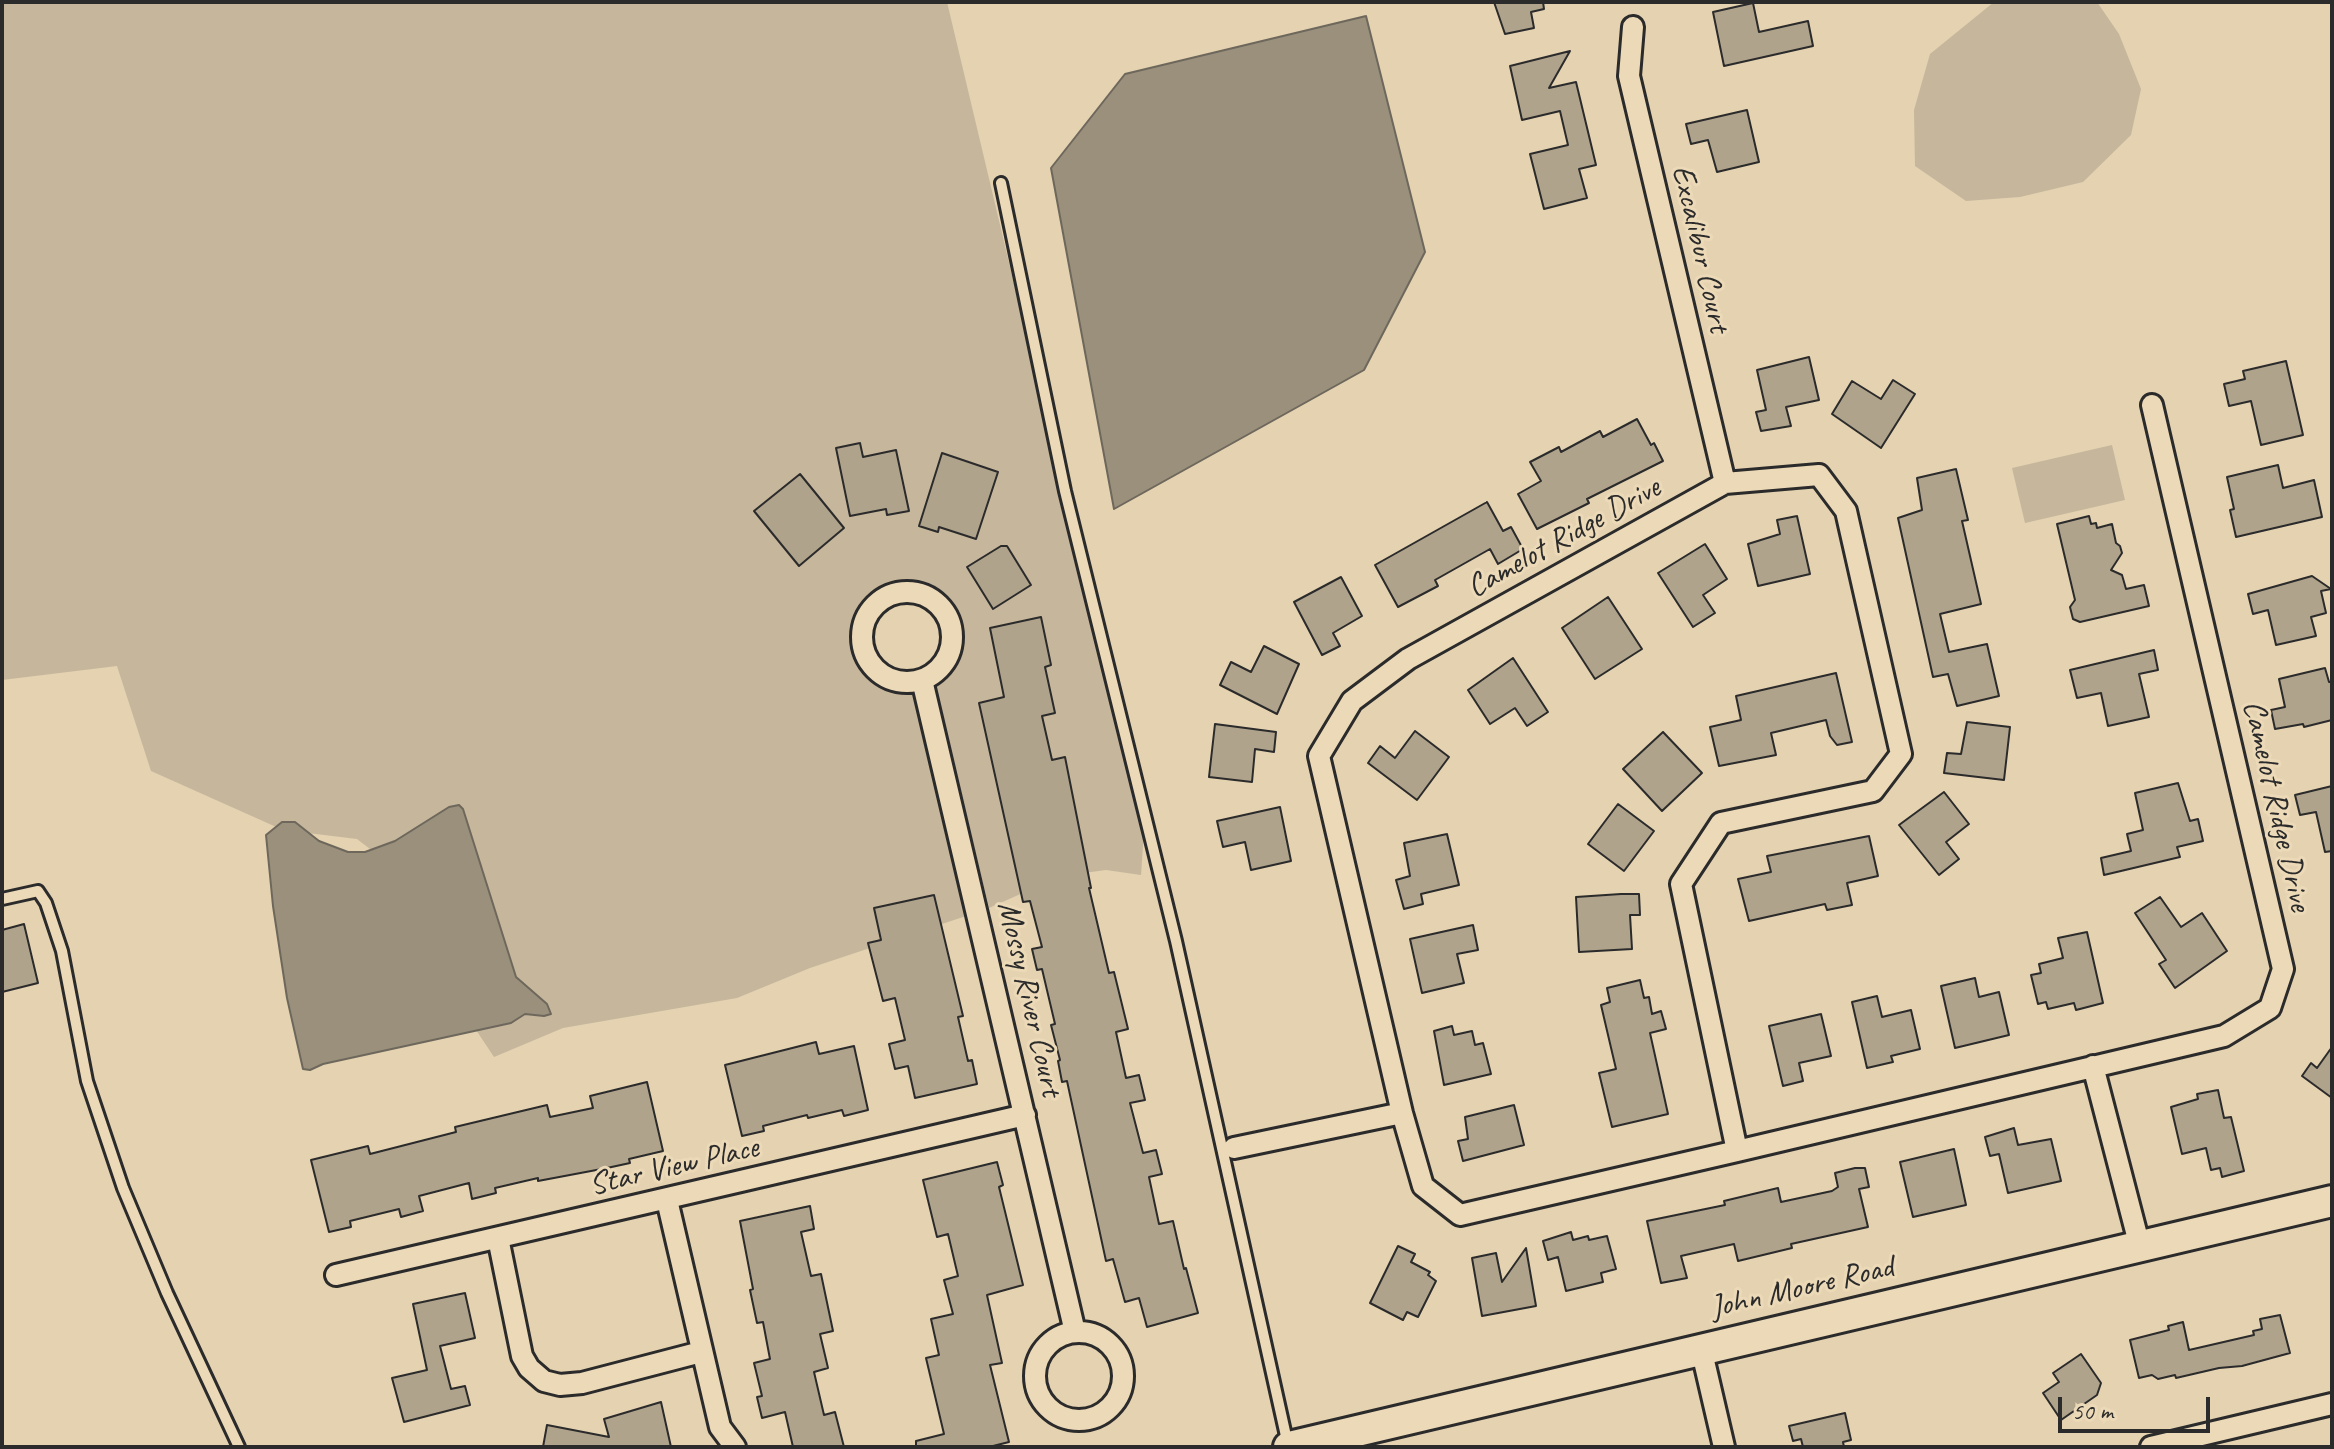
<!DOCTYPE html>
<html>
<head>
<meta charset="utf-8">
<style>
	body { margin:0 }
	#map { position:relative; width:2334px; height:1449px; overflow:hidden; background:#e4d2b1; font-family:Caveat,sans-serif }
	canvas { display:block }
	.frame { position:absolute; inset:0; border:4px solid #2b2b2b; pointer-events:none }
	.scale { position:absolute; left:2058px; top:1397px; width:152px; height:36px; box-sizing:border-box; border:4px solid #2b2b2b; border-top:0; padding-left:10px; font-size:24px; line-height:28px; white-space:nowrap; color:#2b2b2b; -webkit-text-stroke:6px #ecd9b7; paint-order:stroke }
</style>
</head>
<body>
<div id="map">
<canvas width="2334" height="1449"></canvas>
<div class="frame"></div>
<div class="scale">50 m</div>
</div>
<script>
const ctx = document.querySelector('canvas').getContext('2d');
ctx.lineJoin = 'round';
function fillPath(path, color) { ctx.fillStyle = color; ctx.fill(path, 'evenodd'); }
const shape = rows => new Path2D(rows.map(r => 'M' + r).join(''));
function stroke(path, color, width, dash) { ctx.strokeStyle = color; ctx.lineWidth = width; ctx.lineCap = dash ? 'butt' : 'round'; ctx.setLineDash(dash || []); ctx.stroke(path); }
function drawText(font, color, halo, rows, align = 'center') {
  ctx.font = font + ' Caveat,sans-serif'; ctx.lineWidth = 6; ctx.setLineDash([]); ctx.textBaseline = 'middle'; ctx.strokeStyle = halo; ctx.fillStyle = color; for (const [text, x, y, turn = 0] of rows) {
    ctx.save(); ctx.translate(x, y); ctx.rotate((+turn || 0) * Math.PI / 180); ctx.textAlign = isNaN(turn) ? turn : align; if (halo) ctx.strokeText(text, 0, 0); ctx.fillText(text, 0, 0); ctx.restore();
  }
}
const green = shape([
	[2,2,947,2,1144,830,1141,875,1106,870,1061,876,989,908,935,684,955,667,963,649,964,630,957,609,944,594,928,585,908,581,890,584,877,591,863,602,854,618,851,635,853,652,862,671,875,683,892,691,913,692,966,916,810,968,737,998,563,1028,494,1057,427,956,404,875,357,839,283,830,151,771,117,666,2,680],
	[1994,2,2097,2,2119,34,2141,89,2131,135,2083,182,2020,197,1966,201,1915,166,1914,110,1930,54],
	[2112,445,2125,500,2025,523,2012,468]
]);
const water = shape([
	[1366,16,1425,252,1364,370,1114,509,1051,168,1125,74,1366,16],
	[459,805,463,809,516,977,547,1004,551,1014,544,1016,525,1014,511,1023,323,1064,310,1070,303,1069,287,998,273,906,266,835,282,822,295,822,319,841,348,852,365,852,395,841,449,807,459,805]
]);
const building = shape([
	[1494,2,1543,2,1544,9,1531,12,1534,28,1505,34,1494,2],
	[1753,3,1759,32,1808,21,1813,46,1724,66,1713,12,1753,3],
	[1570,51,1549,88,1576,82,1596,165,1579,169,1587,198,1544,209,1530,154,1568,145,1560,111,1522,120,1510,66,1570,51],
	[1747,110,1759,162,1717,172,1708,140,1691,144,1686,124,1747,110],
	[1809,357,1819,400,1786,407,1791,426,1761,431,1756,412,1766,410,1757,370,1809,357],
	[2286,361,2303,435,2261,445,2251,401,2229,406,2224,384,2245,379,2243,371,2286,361],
	[1893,380,1915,394,1881,448,1832,414,1852,381,1881,399,1893,380],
	[1637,419,1651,445,1654,443,1663,461,1587,499,1589,503,1537,529,1518,494,1541,481,1530,462,1559,447,1561,452,1600,431,1603,437,1637,419],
	[860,443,863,457,896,450,909,511,887,515,886,509,850,516,836,448,860,443],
	[942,453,998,472,976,539,939,527,938,532,919,526,942,453],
	[2278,465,2283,488,2314,480,2322,517,2236,537,2230,510,2234,509,2227,477,2278,465],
	[1956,469,1968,520,1962,521,1981,604,1940,614,1949,652,1987,644,1999,696,1957,706,1948,674,1933,677,1898,518,1922,510,1917,478,1956,469],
	[800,474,844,528,799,566,754,511,800,474],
	[1487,502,1503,531,1511,527,1523,549,1498,564,1490,549,1435,580,1438,586,1398,607,1375,565,1487,502],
	[1797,516,1810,574,1758,586,1748,544,1780,534,1777,520,1797,516],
	[2089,516,2091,524,2096,523,2097,528,2112,524,2116,543,2120,546,2122,553,2111,570,2122,575,2126,589,2144,585,2149,606,2080,622,2073,619,2070,607,2075,600,2057,524,2089,516],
	[1705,544,1727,579,1703,595,1715,613,1693,627,1658,573,1705,544],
	[1001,546,1007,546,1031,585,993,609,967,567,1001,546],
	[2312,576,2331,589,2321,591,2326,613,2311,617,2316,636,2276,645,2268,610,2253,614,2248,594,2312,576],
	[1341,577,1362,616,1333,633,1340,646,1322,655,1294,602,1341,577],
	[1608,597,1642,649,1595,679,1562,628,1608,597],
	[1041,617,1051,665,1045,667,1055,713,1042,716,1052,760,1065,757,1091,888,1089,888,1109,973,1114,972,1128,1029,1116,1032,1126,1078,1139,1075,1145,1100,1130,1103,1143,1153,1156,1150,1162,1174,1149,1177,1159,1224,1173,1221,1184,1269,1186,1268,1198,1313,1147,1327,1139,1298,1125,1302,1113,1259,1106,1261,1067,1081,1062,1082,1058,1061,1060,1060,1051,1025,1055,1024,1042,969,1037,970,1032,949,1042,947,1030,901,1023,902,979,703,1004,697,990,628,1041,617],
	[1264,646,1299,664,1277,714,1220,685,1231,662,1251,672,1264,646],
	[2154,650,2158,670,2139,674,2149,717,2108,726,2101,693,2077,698,2070,670,2154,650],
	[1513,658,1548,712,1527,726,1515,708,1490,724,1468,690,1513,658],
	[2325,668,2329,682,2332,682,2332,720,2304,727,2303,724,2275,729,2271,710,2285,707,2279,679,2325,668],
	[1836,673,1852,742,1837,745,1830,736,1826,720,1771,733,1776,755,1719,766,1710,727,1741,720,1736,696,1836,673],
	[1967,722,2010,727,2004,780,1944,773,1947,753,1961,754,1967,722],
	[1215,724,1276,732,1274,752,1255,749,1252,782,1209,777,1215,724],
	[1415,731,1449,757,1417,800,1368,763,1380,746,1395,758,1415,731],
	[1663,732,1702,773,1662,811,1623,769,1663,732],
	[2178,783,2190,821,2198,819,2203,841,2177,847,2180,857,2104,875,2101,858,2131,851,2127,834,2143,830,2135,793,2178,783],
	[2332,786,2332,851,2325,852,2316,812,2300,815,2295,795,2332,786],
	[1944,792,1969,824,1946,842,1959,859,1939,875,1899,825,1944,792],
	[1618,804,1654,831,1624,871,1588,844,1618,804],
	[1280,807,1291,861,1251,870,1245,842,1223,847,1217,821,1280,807],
	[1447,834,1459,885,1421,894,1423,904,1404,909,1396,880,1410,876,1404,843,1447,834],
	[1869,836,1878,876,1847,883,1852,905,1827,910,1825,904,1749,921,1738,879,1771,872,1767,856,1869,836],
	[1621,894,1639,894,1640,915,1630,915,1632,949,1579,952,1576,897,1621,894],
	[934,895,963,1016,958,1017,968,1061,972,1060,977,1084,915,1098,908,1066,895,1069,889,1044,905,1040,895,998,883,1001,868,943,881,940,874,908,934,895],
	[2160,897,2181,927,2202,913,2227,951,2175,988,2159,964,2166,960,2135,913,2160,897],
	[24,924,38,983,2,992,2,930,24,924],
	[1473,925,1478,950,1457,954,1464,983,1422,993,1410,939,1473,925],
	[2087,932,2103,1003,2076,1010,2074,1003,2048,1009,2046,1002,2038,1004,2031,975,2041,973,2039,964,2063,958,2058,938,2087,932],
	[1975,978,1979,997,1999,992,2009,1035,1955,1048,1941,986,1975,978],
	[1640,980,1644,998,1649,997,1652,1014,1661,1011,1666,1029,1650,1033,1668,1114,1612,1127,1599,1073,1616,1069,1601,1005,1610,1002,1607,988,1640,980],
	[1877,996,1882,1017,1911,1010,1920,1049,1891,1056,1893,1062,1867,1068,1852,1002,1877,996],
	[1821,1014,1831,1056,1799,1063,1803,1081,1783,1086,1769,1026,1821,1014],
	[1452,1026,1454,1035,1472,1031,1475,1045,1483,1043,1491,1074,1444,1085,1434,1031,1452,1026],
	[816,1042,819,1054,854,1046,868,1110,844,1116,842,1110,808,1118,807,1115,763,1126,764,1131,742,1136,725,1065,816,1042],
	[2332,1047,2332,1098,2302,1076,2311,1063,2317,1068,2332,1047],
	[647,1082,663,1151,629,1159,630,1163,607,1168,538,1181,538,1178,495,1188,496,1193,472,1199,469,1183,419,1196,423,1211,401,1217,399,1209,350,1221,351,1227,329,1232,311,1160,368,1146,370,1154,456,1132,455,1127,547,1105,550,1117,593,1108,590,1096,647,1082],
	[2218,1090,2224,1118,2231,1117,2244,1171,2222,1177,2220,1168,2211,1170,2206,1148,2182,1154,2171,1107,2198,1099,2197,1094,2218,1090],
	[1514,1105,1524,1145,1463,1161,1458,1141,1468,1139,1465,1117,1514,1105],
	[2014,1128,2018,1145,2051,1139,2061,1181,2008,1193,1999,1154,1990,1156,1985,1137,2014,1128],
	[1954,1149,1966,1205,1913,1217,1900,1162,1954,1149],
	[997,1162,1003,1185,999,1187,1023,1285,987,1295,1002,1363,990,1365,1009,1442,989,1447,916,1447,916,1441,944,1434,926,1358,939,1355,931,1319,953,1314,944,1280,958,1276,948,1234,937,1237,923,1180,997,1162],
	[1855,1168,1865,1168,1869,1187,1859,1189,1868,1227,1791,1244,1792,1248,1738,1261,1734,1244,1681,1256,1687,1278,1661,1283,1647,1221,1725,1205,1724,1201,1778,1188,1781,1202,1832,1191,1838,1187,1835,1173,1855,1168],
	[810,1206,814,1229,801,1232,811,1276,821,1274,833,1331,820,1334,828,1368,814,1372,824,1415,835,1412,844,1447,793,1447,785,1412,762,1418,757,1397,762,1396,754,1363,770,1359,763,1322,757,1323,750,1290,753,1289,740,1221,810,1206],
	[1571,1232,1573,1240,1588,1236,1589,1240,1607,1236,1616,1269,1601,1273,1603,1282,1566,1291,1558,1257,1548,1260,1543,1241,1571,1232],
	[1398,1246,1415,1254,1411,1262,1430,1272,1428,1275,1436,1281,1418,1317,1407,1312,1403,1320,1370,1303,1398,1246],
	[1526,1248,1536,1306,1482,1316,1472,1258,1496,1253,1502,1282,1526,1248],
	[465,1293,475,1338,440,1346,451,1389,465,1386,470,1405,404,1422,392,1378,427,1370,413,1304,465,1293],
	[2280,1315,2290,1353,2242,1366,2219,1368,2176,1378,2175,1375,2158,1379,2152,1375,2139,1378,2130,1340,2169,1330,2168,1326,2183,1322,2189,1350,2254,1335,2253,1331,2262,1329,2260,1319,2280,1315],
	[2081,1354,2101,1383,2097,1395,2061,1420,2043,1393,2059,1382,2053,1373,2081,1354],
	[661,1402,671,1447,543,1447,547,1425,609,1437,604,1419,661,1402],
	[1845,1413,1851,1440,1843,1442,1844,1447,1803,1447,1801,1439,1793,1441,1789,1426,1845,1413]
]);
const lane = shape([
	[1001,183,1065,491,1176,941,1288,1445],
	[2,899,38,891,46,903,62,951,87,1081,123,1188,167,1293,239,1447]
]);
const street = shape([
	[1633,27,1629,76,1725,483],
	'862 637a45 45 0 1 1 90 0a45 45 0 1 1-90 0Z',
	[922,680,1075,1332],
	[2093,1066,2140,1247],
	[1234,1148,1402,1113],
	[1737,1151,1681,884,1721,823,1873,791,1901,754,1846,511,1819,475,1725,483,1408,659,1352,701,1319,756,1402,1113,1423,1186,1460,1215,1737,1151,2224,1036,2270,1008,2283,969,2152,405],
	[667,1200,720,1427,735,1447],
	[498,1238,522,1356,529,1368,544,1381,560,1385,582,1383,701,1352],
	[336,1275,1025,1115],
	'1035 1376a44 44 0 1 1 88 0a44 44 0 1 1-88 0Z',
	[1701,1348,1724,1447],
	[2151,1447,2332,1404]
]);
const secondary = shape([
	[1289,1447,2332,1201]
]);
const streetNames = [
	["Excalibur Court",1700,249,77],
	["Camelot Ridge Drive",1564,538,-29],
	["Camelot Ridge Drive",2276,806,77],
	["Mossy River Court",1029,999,77],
	["Star View Place",674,1167,-13],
	["John Moore Road",1802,1288,-13]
];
fillPath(green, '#c6b69c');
fillPath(water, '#9a907c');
stroke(water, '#6e685c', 2);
fillPath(building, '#b0a38c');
stroke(building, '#2b2b2b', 2);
stroke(lane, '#2b2b2b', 16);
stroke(street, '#2b2b2b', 26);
stroke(secondary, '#2b2b2b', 36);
stroke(lane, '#ecd9b7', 10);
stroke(street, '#ecd9b7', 20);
stroke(secondary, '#ecd9b7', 30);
drawText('32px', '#2b2b2b', '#ecd9b7', streetNames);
</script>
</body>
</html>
